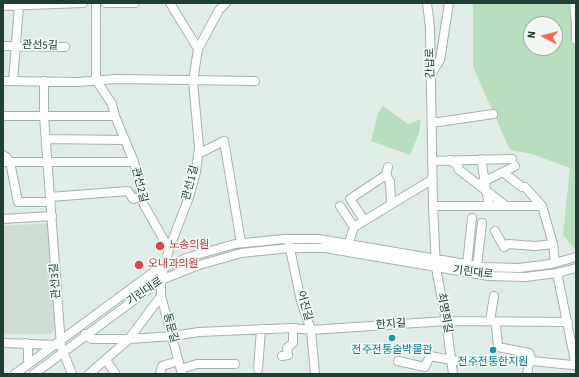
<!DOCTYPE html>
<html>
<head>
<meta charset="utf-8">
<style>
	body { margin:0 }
	#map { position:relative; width:579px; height:377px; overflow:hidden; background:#e0ece6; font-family:"Source Sans 3",sans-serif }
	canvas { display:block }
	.frame { position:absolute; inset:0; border:4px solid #203e33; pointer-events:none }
	.north { position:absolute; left:523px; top:16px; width:40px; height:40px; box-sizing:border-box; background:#f1f8f4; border:1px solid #9daea7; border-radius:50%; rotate:277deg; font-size:11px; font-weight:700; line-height:16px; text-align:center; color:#203e33 }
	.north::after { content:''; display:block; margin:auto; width:14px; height:18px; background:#fb684f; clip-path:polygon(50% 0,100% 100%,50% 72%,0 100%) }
</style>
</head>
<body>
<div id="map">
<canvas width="579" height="377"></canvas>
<div class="frame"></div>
<div class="north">N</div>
</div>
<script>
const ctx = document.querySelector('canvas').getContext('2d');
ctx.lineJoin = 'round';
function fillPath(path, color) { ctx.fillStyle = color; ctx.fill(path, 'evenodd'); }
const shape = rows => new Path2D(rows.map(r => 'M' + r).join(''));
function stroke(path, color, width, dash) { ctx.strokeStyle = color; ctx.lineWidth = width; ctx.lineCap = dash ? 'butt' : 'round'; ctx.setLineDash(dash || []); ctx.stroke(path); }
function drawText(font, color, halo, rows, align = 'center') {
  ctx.font = font + ' "Source Sans 3","Noto Sans KR",sans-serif'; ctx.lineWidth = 3.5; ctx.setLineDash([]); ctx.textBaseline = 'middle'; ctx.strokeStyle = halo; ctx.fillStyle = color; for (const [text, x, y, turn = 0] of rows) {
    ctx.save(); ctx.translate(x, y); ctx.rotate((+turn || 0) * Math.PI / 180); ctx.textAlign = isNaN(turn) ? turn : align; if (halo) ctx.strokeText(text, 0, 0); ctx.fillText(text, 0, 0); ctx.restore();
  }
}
const built = shape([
	[50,223,56,329,50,334,3,334,3,226]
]);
const green = shape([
	[473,3,576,3,576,247,574,248,563,235,570,168,532,154,510,150,473,67],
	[531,24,555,24,555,48,531,48],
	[383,106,408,124,421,119,419,133,410,155,371,141,378,113]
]);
const minor = shape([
	[96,3,96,80,112,104,115,116,134,162,144,205,169,249],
	[106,3,135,3],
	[170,3,198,49],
	[427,3,430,27,433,206,436,268,446,321,453,374],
	[574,3,576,23],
	[3,6,83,3],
	[576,24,576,40],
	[3,46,65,47],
	[432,73,440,60,449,3],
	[3,81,78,82,116,79,255,81],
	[13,81,19,6],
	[44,81,44,116,61,346,72,374],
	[3,116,115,116],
	[432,123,493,114],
	[46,139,125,140],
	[198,154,224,141,241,243],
	[3,155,6,157,10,162,18,202,50,202],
	[481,159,489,206],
	[450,160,458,166,458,169,506,206],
	[432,161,512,159],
	[3,162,134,162],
	[503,172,522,187,525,187,542,206,553,244,555,263],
	[386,175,388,167],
	[481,183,515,166],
	[50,197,128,191,133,199,142,196],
	[340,206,354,227],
	[433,206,542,206],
	[3,219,52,216],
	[364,220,350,199,386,175,390,182,391,203],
	[495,231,504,247,508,244,535,246,553,244],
	[289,244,301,301,311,330,315,374],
	[347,248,354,227,433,179],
	[467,265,472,218],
	[477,266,482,223],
	[557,273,576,366],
	[161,296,182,374],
	[490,321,494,296],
	[496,325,498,347,529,353,532,361,572,365],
	[85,334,91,339,129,339,173,336,199,332,293,328,311,330,446,321,568,322],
	[3,343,56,345],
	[25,343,28,348,28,360,30,362],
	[282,356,288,355,287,348,293,343,293,328],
	[106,360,115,373],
	[398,361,425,367,430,356,457,361,476,360],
	[181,369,197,364,235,364],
	[258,369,261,329],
	[15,374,155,271,189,257,235,244,284,239,319,239,483,267,519,268,551,264,576,257],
	[34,374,161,280,196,266,241,253,290,248,325,248,489,276,525,277,557,273,576,268],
	[89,374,129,339,161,296,161,280,169,249,189,197,196,172,199,147,193,81,198,49,219,10,226,3],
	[160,374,162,366,178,361],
	[527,374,529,363,532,361]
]);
const markers = [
	[160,246,5,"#e0444e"],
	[139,265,5,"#e0444e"],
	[392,338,4,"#0f9aa8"],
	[493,350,4,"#0f9aa8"]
];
const streetNames = [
	["관선5길",40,46,1],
	["간납로",431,63,-91],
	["관선1길",191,183,-75],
	["관선2길",139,185,76],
	["기린대로",473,273,7],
	["관선3길",56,281,-94],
	["기린대로",145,292,-34],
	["어진길",304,306,74],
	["최명희길",444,313,80],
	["한지길",391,325,-4],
	["동문길",170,328,75]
];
const healthNames = [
	["노송의원",169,246],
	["오내과의원",148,265]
];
const cultureNames = [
	["전주전통술박물관",392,351],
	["전주전통한지원",493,363]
];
fillPath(built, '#cedcd4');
fillPath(green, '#b7dfbe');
stroke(minor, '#a3b4ad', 10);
stroke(minor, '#fff', 8);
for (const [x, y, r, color] of markers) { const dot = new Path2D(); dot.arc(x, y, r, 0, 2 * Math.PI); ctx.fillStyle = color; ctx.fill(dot); stroke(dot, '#f1f8f4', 1.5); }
drawText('11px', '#203e33', '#f1f8f4', streetNames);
drawText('11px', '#be3a42', '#f1f8f4', healthNames, 'left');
drawText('11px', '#0d838f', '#f1f8f4', cultureNames);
</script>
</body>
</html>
